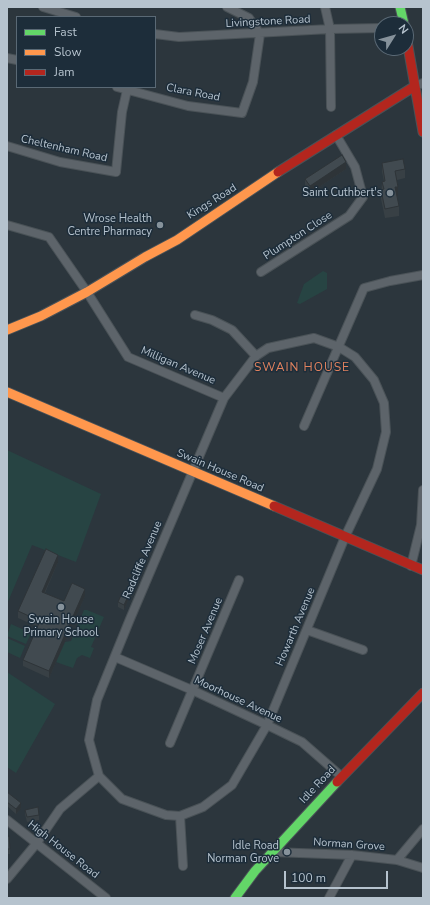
<!DOCTYPE html>
<html>
<head>
<meta charset="utf-8">
<style>
	body { margin:0 }
	#map { position:relative; width:430px; height:905px; overflow:hidden; background:#2c363d; font-family:"Nunito Sans",sans-serif }
	canvas { display:block }
	.frame { position:absolute; inset:0; border:8px solid #b6c3ce; pointer-events:none }
	.legend { position:absolute; left:16px; top:16px; width:140px; height:72px; box-sizing:border-box; background:#1d2d3a; border:1px solid #5a6975; margin:0; padding:5px 7px; list-style:none; font-size:12px; color:#b6c3ce }
	.legend li { display:flex; align-items:center; gap:8px; height:20px }
	.legend b { width:20px; border:1px solid #5a6975 }
	.north { position:absolute; left:374px; top:16px; width:40px; height:40px; box-sizing:border-box; background:#1d2d3a; border:1px solid #5a6975; border-radius:50%; rotate:53deg; font-size:11px; font-weight:700; line-height:16px; text-align:center; color:#b6c3ce }
	.north::after { content:''; display:block; margin:auto; width:14px; height:18px; background:#86929b; clip-path:polygon(50% 0,100% 100%,50% 72%,0 100%) }
	.scale { position:absolute; left:284px; top:871px; width:104px; height:18px; box-sizing:border-box; border:2px solid #b6c3ce; border-top:0; padding-left:5px; font-size:12px; line-height:14px; white-space:nowrap; color:#b6c3ce; -webkit-text-stroke:3px #1d2d3a; paint-order:stroke }
</style>
</head>
<body>
<div id="map">
<canvas width="430" height="905"></canvas>
<div class="frame"></div>
<ul class="legend">
<li><b style="height:5px;background:#63d668"></b>Fast</li>
<li><b style="height:5px;background:#ff974d"></b>Slow</li>
<li><b style="height:5px;background:#b3261e"></b>Jam</li>
</ul>
<div class="north">N</div>
<div class="scale">100 m</div>
</div>
<script>
const ctx = document.querySelector('canvas').getContext('2d');
ctx.lineJoin = 'round';
function fillPath(path, color) { ctx.fillStyle = color; ctx.fill(path, 'evenodd'); }
const shape = rows => new Path2D(rows.map(r => 'M' + r).join(''));
function stroke(path, color, width, dash) { ctx.strokeStyle = color; ctx.lineWidth = width; ctx.lineCap = dash ? 'butt' : 'round'; ctx.setLineDash(dash || []); ctx.stroke(path); }
function drawText(font, color, halo, rows, align = 'center') {
  ctx.font = font + ' "Nunito Sans",sans-serif'; ctx.lineWidth = 3; ctx.setLineDash([]); ctx.textBaseline = 'middle'; ctx.strokeStyle = halo; ctx.fillStyle = color; for (const [text, x, y, turn = 0] of rows) {
    ctx.save(); ctx.translate(x, y); ctx.rotate((+turn || 0) * Math.PI / 180); ctx.textAlign = isNaN(turn) ? turn : align; if (halo) ctx.strokeText(text, 0, 0); ctx.fillText(text, 0, 0); ctx.restore();
  }
}
const green = shape([
	[323,271,327,273,327,289,300,304,297,303,304,284],
	[7,450,101,494,76,562,32,545,7,604],
	[84,610,87,610,104,617,91,647,94,648,90,658,82,655,77,658,73,668,56,662,65,642,71,641],
	[11,624,31,633,26,644,7,636],
	[7,638,25,646,20,658,7,652],
	[7,672,55,704,16,773,7,767]
]);
const street = shape([
	[43,7,76,17],
	[325,7,330,29,331,107],
	[155,34,179,37,330,29,382,28],
	[7,58,17,60],
	[415,86,423,83],
	[117,87,188,106,242,113,253,82,260,34,249,18,227,7],
	[7,146,60,162,116,172,122,112,127,90],
	[7,225,49,237,87,292,128,357,224,398],
	[261,272,349,216,363,197,355,167,336,135],
	[195,315,212,320,232,330,256,356],
	[314,338,339,347,355,357,374,380,384,403,386,432,377,469,345,537,267,725,232,785,203,807,180,816,166,815,122,799,99,776,89,740,97,700,130,619,224,398,256,356,268,348,314,338],
	[304,426,364,288,390,281,423,275],
	[411,566,421,525,423,490],
	[307,630,363,650],
	[115,657,192,690,267,725,302,742,342,777],
	[170,743,239,580],
	[180,816,183,866],
	[7,820,106,898],
	[273,852,352,855,397,860,423,868],
	[397,860,423,829],
	[7,879,36,844,60,809,99,776],
	[329,898,352,855]
]);
const fast = shape([
	[400,7,404,24],
	[235,898,255,871,337,782]
]);
const slow = shape([
	[7,330,41,316,87,292,145,257,177,240,278,172],
	[7,392,274,506]
]);
const jam = shape([
	[406,35,423,132],
	[278,172,415,86],
	[274,506,423,570],
	[337,782,423,693]
]);
const wall = shape([
	[382,163,405,169,405,178,397,180,398,196,397,196,399,206,399,216,385,218,381,199,382,182,384,181,382,172],
	[346,169,310,193,305,186,305,179],
	[58,562,45,593,64,601,85,596,49,678,23,666,23,660,38,627,18,618,18,611],
	[129,598,124,610,118,607,118,602],
	[7,789,7,792,21,808,16,814,7,806],
	[25,810,39,815,39,820,27,822,25,814],
	[7,837,10,849,10,854,7,854]
]);
const shadedWall = shape([
	[346,162,346,169,310,193,310,186],
	[395,187,398,187,398,196,395,196],
	[58,555,58,562,42,598,42,592],
	[85,589,85,596,49,678,49,671],
	[129,594,129,598,124,610,124,605],
	[21,803,21,808,16,814,16,809]
]);
const building = shape([
	[342,155,346,162,310,186,305,179,342,155],
	[403,159,405,169,395,171,398,187,395,187,399,206,385,209,381,190,384,189,382,182,385,181,382,163,403,159],
	[46,549,58,555,42,592,64,601,72,583,85,589,49,671,23,660,40,621,18,611,46,549],
	[123,591,129,594,124,605,118,602,123,591],
	[7,792,21,803,16,809,7,802,7,792],
	[38,807,39,815,27,817,25,810,38,807],
	[9,836,10,849,7,849,7,837,9,836]
]);
const markers = [
	[390,193,4,"#86929b"],
	[160,225,4,"#86929b"],
	[61,607,4,"#86929b"],
	[287,852,4,"#86929b"]
];
const streetNames = [
	["Livingstone Road",268,22,-3],
	["Clara Road",193,93,11],
	["Cheltenham Road",64,149,13],
	["Kings Road",212,202,-32],
	["Plumpton Close",298,236,-33],
	["Milligan Avenue",178,366,23],
	["Swain House Road",220,471,23],
	["Radcliffe Avenue",143,560,-67],
	["Howarth Avenue",296,627,-67],
	["Moser Avenue",206,631,-67],
	["Moorhouse Avenue",238,700,25],
	["Idle Road",318,785,-47],
	["Norman Grove",349,845,4],
	["High House Road",63,850,38]
];
const poiNames = [
	["Saint Cuthbert's",382,193],
	["Wrose Health",152,219],
	["Centre Pharmacy",152,232],
	["Swain House",61,620,"center"],
	["Primary School",61,633,"center"],
	["Idle Road",279,846],
	["Norman Grove",279,859]
];
const neighbourhoodNames = [
	["SWAIN HOUSE",302,368]
];
fillPath(green, '#274443');
stroke(street, '#4a5257', 10);
stroke(fast, '#4a5257', 11);
stroke(slow, '#4a5257', 11);
stroke(jam, '#4a5257', 11);
stroke(street, '#5d646a', 8);
stroke(fast, '#63d668', 9);
stroke(slow, '#ff974d', 9);
stroke(jam, '#b3261e', 9);
fillPath(wall, '#384045');
fillPath(shadedWall, '#2e3438');
fillPath(building, '#414a50');
stroke(building, '#2e3438', 1);
for (const [x, y, r, color] of markers) { const dot = new Path2D(); dot.arc(x, y, r, 0, 2 * Math.PI); ctx.fillStyle = color; ctx.fill(dot); stroke(dot, '#1d2d3a', 1.5); }
drawText('11px', '#b6c3ce', '#1d2d3a', streetNames);
drawText('11px', '#b6c3ce', '#1d2d3a', poiNames, 'right');
ctx.letterSpacing = '1px';
drawText('12px', '#e1825e', '#1d2d3a', neighbourhoodNames);
ctx.letterSpacing = '0px';
</script>
</body>
</html>
